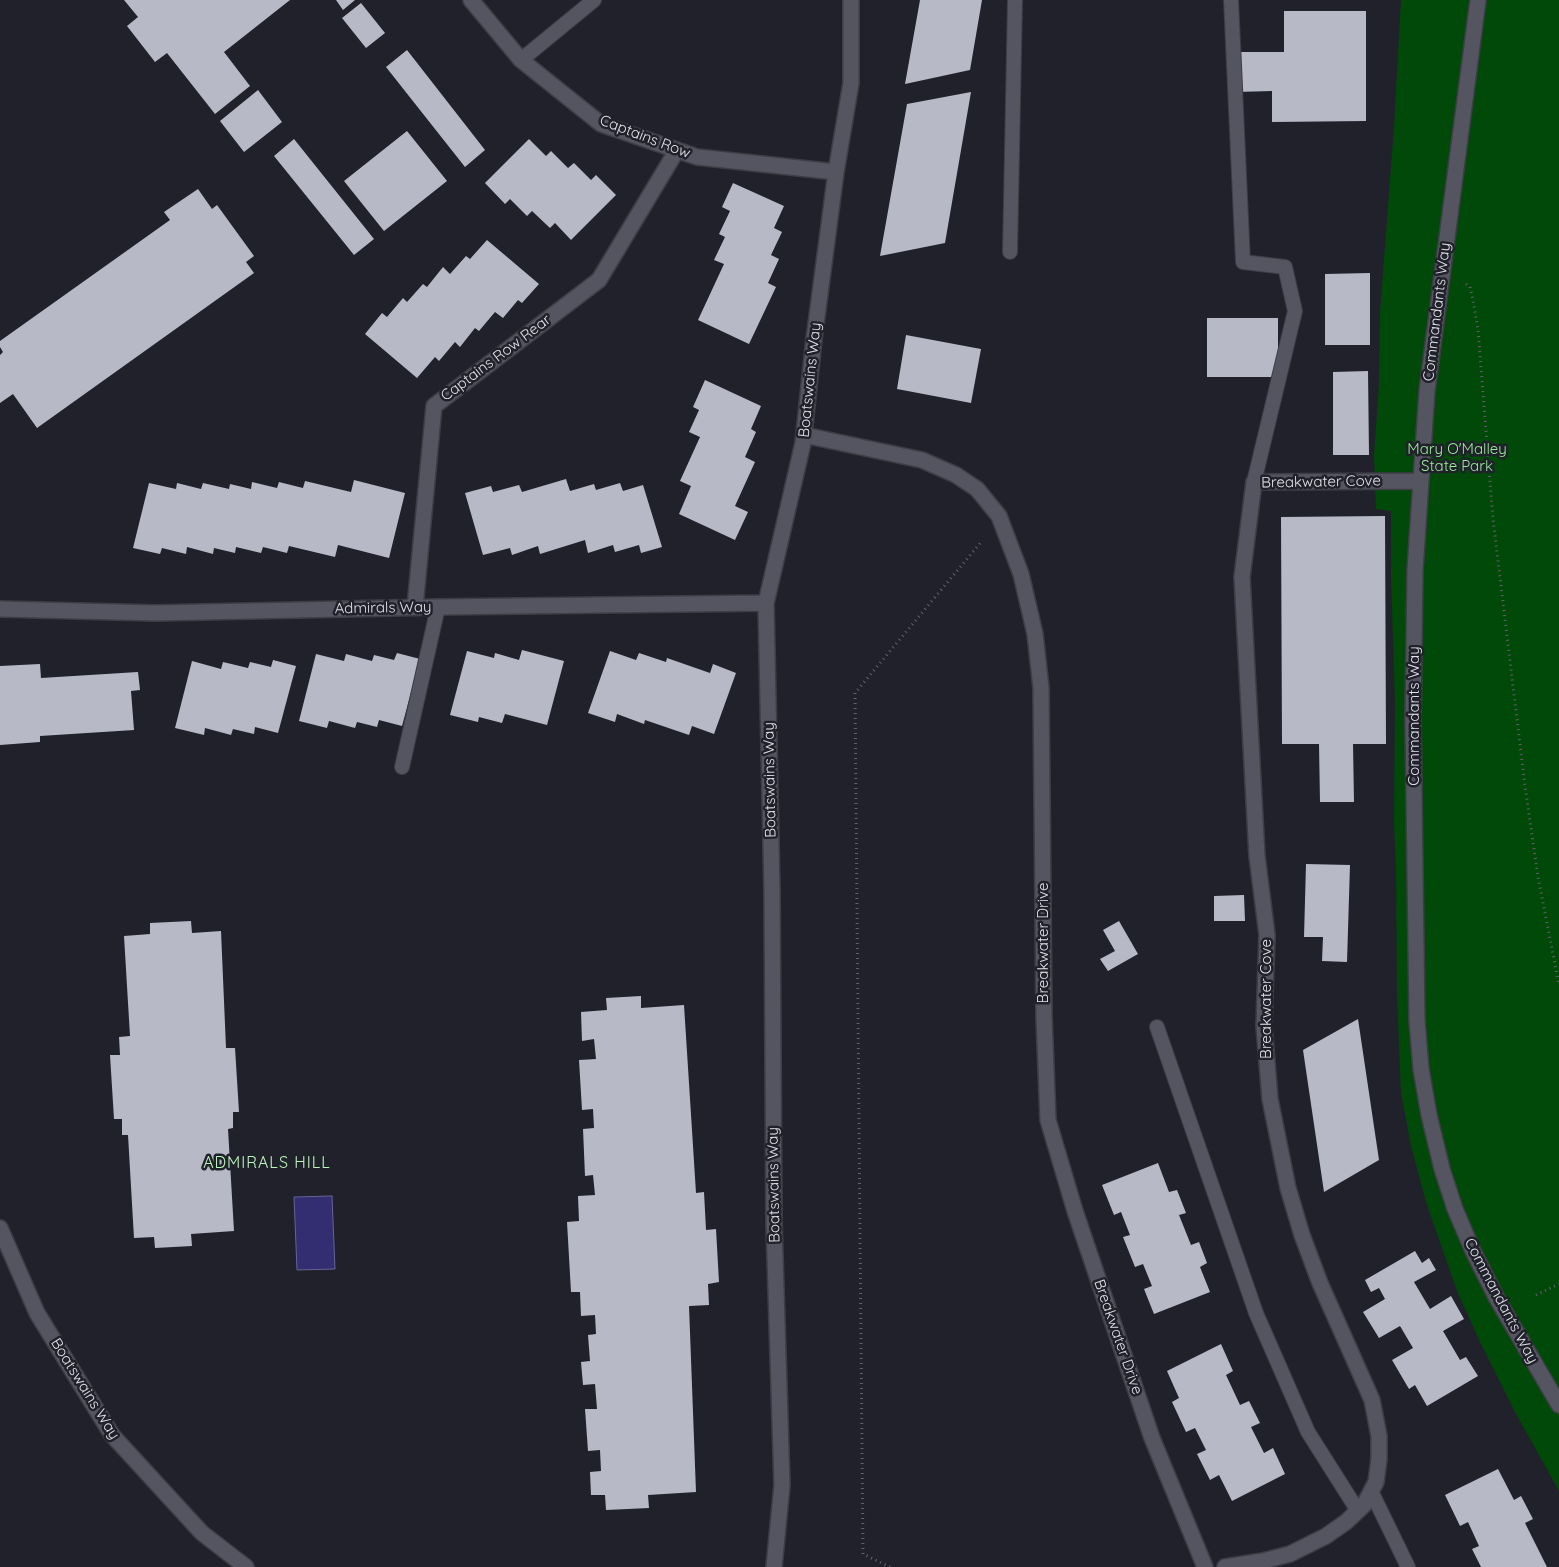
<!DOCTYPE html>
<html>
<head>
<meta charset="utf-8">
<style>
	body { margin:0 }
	canvas { display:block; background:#20212b }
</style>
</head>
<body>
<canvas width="1559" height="1567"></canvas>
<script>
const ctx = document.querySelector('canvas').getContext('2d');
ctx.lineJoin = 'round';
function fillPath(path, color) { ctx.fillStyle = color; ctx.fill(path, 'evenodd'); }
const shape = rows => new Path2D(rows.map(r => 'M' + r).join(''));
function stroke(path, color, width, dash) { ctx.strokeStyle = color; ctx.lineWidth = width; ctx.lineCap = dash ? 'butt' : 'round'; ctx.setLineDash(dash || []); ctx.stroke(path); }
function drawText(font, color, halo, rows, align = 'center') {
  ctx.font = font + ' Quicksand,sans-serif'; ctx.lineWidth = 5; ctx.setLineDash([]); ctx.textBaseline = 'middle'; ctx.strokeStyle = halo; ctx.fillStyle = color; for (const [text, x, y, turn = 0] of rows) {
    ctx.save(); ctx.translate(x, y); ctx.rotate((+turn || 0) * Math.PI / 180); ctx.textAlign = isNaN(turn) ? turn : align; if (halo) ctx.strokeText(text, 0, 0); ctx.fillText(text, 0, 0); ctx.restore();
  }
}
const green = shape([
	[1401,0,1559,0,1559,1491,1515,1412,1480,1342,1457,1291,1426,1202,1411,1146,1401,1093,1397,996,1396,872,1394,820,1395,702,1391,577,1391,511,1376,509,1374,455,1379,384,1380,313,1394,127]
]);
const water = shape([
	[332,1196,335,1269,297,1270,294,1197,332,1196]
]);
const building = shape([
	[124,0,290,0,224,52,250,86,215,114,167,53,155,62,127,26,138,17],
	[336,0,355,0,343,10],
	[920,0,982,0,970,70,905,84],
	[361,3,385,33,366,48,342,18],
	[1284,11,1366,11,1366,121,1272,122,1272,91,1236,92,1236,52,1284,52],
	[407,50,485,150,465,167,386,67],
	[258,90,282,122,244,152,220,121],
	[971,92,945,243,880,256,907,104],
	[407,131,447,181,384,231,344,181],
	[294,139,374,239,354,255,274,156],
	[529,139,546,156,551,151,568,168,574,163,591,180,596,175,616,195,571,240,555,223,550,228,532,211,527,216,510,199,505,204,485,183],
	[733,183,784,206,774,228,782,232,771,255,779,259,768,283,776,287,749,344,698,320,724,264,714,260,725,237,719,234,730,211,722,207],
	[198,189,212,209,217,205,254,256,246,262,254,273,37,428,13,394,0,403,0,355,3,352,0,347,0,341,170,220,164,212],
	[487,240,539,284,522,303,518,300,503,318,495,312,479,331,475,328,460,347,455,342,439,361,435,357,417,378,365,334,382,313,387,317,403,298,407,302,423,284,427,287,443,267,450,274,466,256,470,259],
	[1370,273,1370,345,1325,345,1325,274],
	[1207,318,1278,318,1278,377,1207,377],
	[906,335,981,349,971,403,897,389],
	[1368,371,1369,455,1333,455,1333,372],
	[705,380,761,406,751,429,756,432,745,457,755,462,735,506,748,512,735,540,679,514,691,486,680,481,700,437,689,432,699,410,693,407],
	[566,479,570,491,594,484,596,490,620,483,623,491,643,485,662,547,641,553,639,545,615,552,613,545,588,553,585,540,540,554,538,546,512,555,510,548,483,555,465,493,491,486,493,492,519,485,522,492],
	[354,480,405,493,389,558,338,545,335,557,289,546,287,553,263,547,261,553,236,547,235,553,214,548,213,554,187,547,186,554,162,548,160,554,133,548,149,483,176,489,177,483,201,489,203,483,229,489,230,484,251,489,252,482,277,488,279,482,303,488,305,481,351,492],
	[1385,516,1386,744,1353,744,1354,802,1320,802,1319,744,1282,744,1281,517],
	[522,650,564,661,547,725,505,714,502,723,479,717,478,722,450,715,467,651,494,658,495,653,519,660],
	[610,651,636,660,639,653,666,662,667,658,710,673,713,664,736,673,714,734,692,726,689,735,645,720,644,724,617,714,615,722,588,713],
	[397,653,420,659,402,726,379,720,377,727,357,722,355,728,329,721,327,728,299,721,316,654,344,661,346,654,372,661,374,655,394,660],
	[273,660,296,666,278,733,255,727,254,734,233,729,231,735,205,728,204,735,175,728,192,661,221,669,223,662,248,668,250,662,271,667],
	[40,664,41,678,138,672,140,690,131,691,134,730,40,736,40,742,0,745,0,666],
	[1306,864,1350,865,1347,962,1322,961,1323,937,1304,937],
	[1244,895,1245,921,1214,921,1214,896],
	[191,921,192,933,221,931,226,1048,235,1048,239,1112,233,1112,233,1128,228,1129,234,1231,191,1234,192,1246,155,1248,154,1237,134,1238,128,1135,122,1135,122,1119,114,1119,110,1055,120,1055,119,1037,130,1036,124,936,150,934,150,923],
	[1119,921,1138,954,1108,971,1100,959,1115,951,1103,930],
	[641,996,641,1008,684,1005,696,1193,704,1192,706,1230,716,1229,719,1282,708,1284,709,1305,689,1306,696,1492,648,1495,649,1508,606,1510,605,1495,591,1495,590,1472,601,1471,600,1450,588,1451,585,1409,597,1409,595,1384,583,1385,581,1362,590,1361,588,1335,596,1334,595,1315,581,1316,580,1292,571,1292,567,1222,579,1221,578,1196,595,1195,593,1175,585,1176,583,1129,594,1128,593,1109,582,1110,579,1060,596,1059,594,1039,582,1041,581,1012,607,1010,606,998],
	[1358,1019,1379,1160,1324,1192,1303,1050],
	[1158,1163,1169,1192,1177,1190,1186,1213,1179,1215,1191,1245,1199,1242,1207,1263,1200,1267,1210,1292,1154,1314,1144,1289,1152,1286,1143,1264,1135,1267,1123,1237,1130,1235,1121,1212,1114,1215,1102,1185],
	[1415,1251,1422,1263,1429,1258,1436,1270,1414,1282,1430,1309,1451,1296,1464,1319,1443,1331,1460,1360,1466,1357,1478,1376,1427,1406,1415,1385,1409,1389,1392,1360,1413,1348,1400,1326,1379,1338,1363,1312,1385,1299,1379,1288,1371,1292,1365,1280],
	[1221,1344,1233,1371,1226,1375,1240,1405,1249,1401,1260,1423,1251,1427,1264,1453,1273,1448,1285,1474,1232,1501,1219,1475,1210,1480,1197,1454,1206,1450,1195,1428,1186,1432,1172,1402,1179,1398,1167,1371],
	[1498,1469,1514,1500,1521,1496,1533,1519,1525,1523,1547,1567,1481,1567,1472,1549,1479,1546,1468,1522,1460,1526,1445,1495]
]);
const path = shape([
	[1466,284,1470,287,1473,300,1478,330,1493,519,1525,786,1538,877,1559,985],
	[1536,1295,1559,1284],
	[890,1567,863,1554,855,693,982,541]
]);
const service = shape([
	[1231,0,1243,262,1285,267,1295,311,1254,482],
	[521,60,594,0],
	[1010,252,1015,0],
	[402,767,438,607],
	[1157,1027,1256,1313,1308,1432,1358,1511],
	[1371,1491,1408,1567]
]);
const minor = shape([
	[471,0,521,60,601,124,697,157,836,172],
	[1478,0,1427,391,1415,570,1413,720,1417,1021,1421,1069,1429,1115,1442,1169,1455,1209,1473,1251,1496,1297,1559,1405],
	[804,435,922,460,956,475,977,489,999,516,1021,574,1035,634,1041,688,1044,1017,1048,1120,1075,1211,1152,1438,1205,1567],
	[415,607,434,406,599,280,677,150],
	[0,609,156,613,438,607,766,603],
	[0,1228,37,1313,112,1435,202,1533,246,1567],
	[774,1567,782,1485,774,1224,772,892,766,603,803,443,814,339,836,172,851,83,851,0],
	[1225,1567,1263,1561,1290,1554,1326,1536,1346,1522,1364,1505,1376,1482,1379,1459,1379,1436,1372,1400,1320,1283,1302,1235,1288,1188,1270,1099,1264,1026,1267,935,1257,856,1242,577,1254,482,1420,481]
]);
const streetNames = [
	["Captains Row",645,137,21],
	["Commandants Way",1437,312,-83],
	["Captains Row Rear",496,358,-37],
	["Boatswains Way",810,380,-84],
	["Breakwater Cove",1321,482,-1],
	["Admirals Way",383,608,-1],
	["Commandants Way",1414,716,-90],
	["Boatswains Way",770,780,-91],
	["Breakwater Drive",1043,943,-90],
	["Breakwater Cove",1266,999,-90],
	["Boatswains Way",774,1185,-91],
	["Commandants Way",1501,1301,62],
	["Breakwater Drive",1118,1337,71],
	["Boatswains Way",85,1389,58]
];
const parkNames = [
	["Mary O'Malley",1457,449],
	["State Park",1457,466]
];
const neighbourhoodNames = [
	["ADMIRALS HILL",267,1163]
];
fillPath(green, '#004909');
fillPath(water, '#332d71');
stroke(water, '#676394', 1);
fillPath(building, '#b8b9c7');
stroke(service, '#3d3d46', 16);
stroke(minor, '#3d3d46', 18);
stroke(path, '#61626b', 3, [1, 4]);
stroke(service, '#545560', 14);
stroke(minor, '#545560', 15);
drawText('15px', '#e0e0e7', '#20212b', streetNames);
drawText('15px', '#98ed97', '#20212b', parkNames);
ctx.letterSpacing = '1px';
drawText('16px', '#baf4b8', '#20212b', neighbourhoodNames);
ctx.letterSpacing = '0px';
</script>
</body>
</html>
